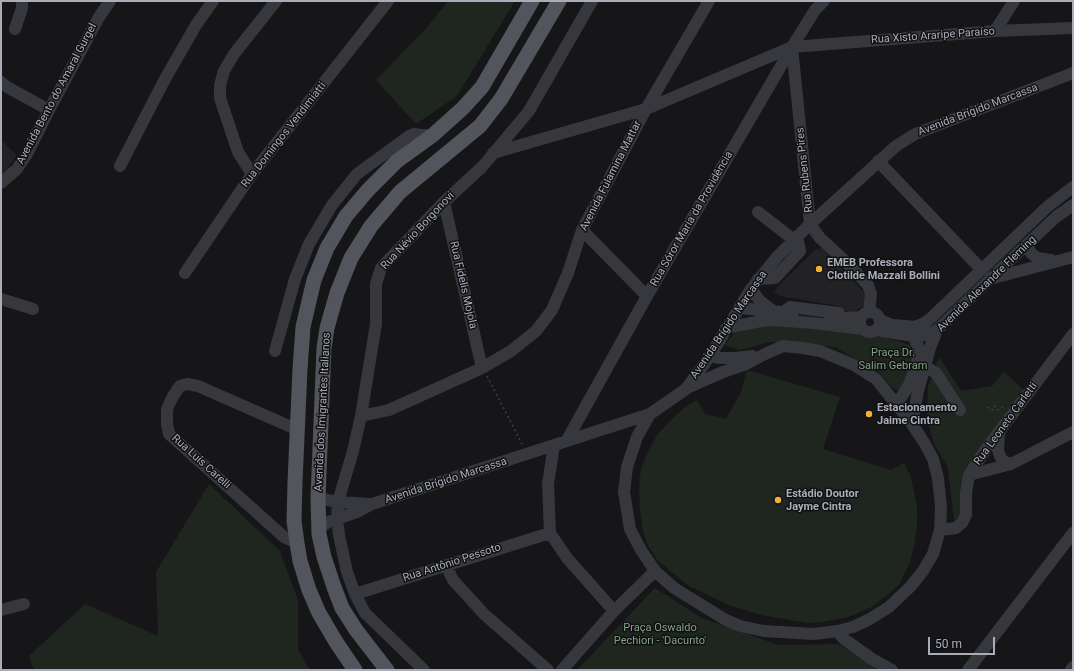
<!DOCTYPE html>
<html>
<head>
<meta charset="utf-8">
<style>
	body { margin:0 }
	#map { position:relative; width:1074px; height:671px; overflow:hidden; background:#161618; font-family:Roboto,sans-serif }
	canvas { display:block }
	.frame { position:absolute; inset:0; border:2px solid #a8adb8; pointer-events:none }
	.scale { position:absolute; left:928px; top:637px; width:67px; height:18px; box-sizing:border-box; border:2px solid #a8adb8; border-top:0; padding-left:5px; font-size:12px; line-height:14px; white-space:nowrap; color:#a8adb8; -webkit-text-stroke:3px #111113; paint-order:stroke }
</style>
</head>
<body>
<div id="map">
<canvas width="1074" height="671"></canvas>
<div class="frame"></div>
<div class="scale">50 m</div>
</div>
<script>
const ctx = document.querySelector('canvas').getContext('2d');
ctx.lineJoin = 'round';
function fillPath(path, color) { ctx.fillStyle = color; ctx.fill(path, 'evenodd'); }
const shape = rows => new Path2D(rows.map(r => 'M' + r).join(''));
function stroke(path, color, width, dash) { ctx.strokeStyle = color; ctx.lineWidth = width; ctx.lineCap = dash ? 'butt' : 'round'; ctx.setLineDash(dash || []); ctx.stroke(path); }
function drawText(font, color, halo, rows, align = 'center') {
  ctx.font = font + ' Roboto,sans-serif'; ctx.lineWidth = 3; ctx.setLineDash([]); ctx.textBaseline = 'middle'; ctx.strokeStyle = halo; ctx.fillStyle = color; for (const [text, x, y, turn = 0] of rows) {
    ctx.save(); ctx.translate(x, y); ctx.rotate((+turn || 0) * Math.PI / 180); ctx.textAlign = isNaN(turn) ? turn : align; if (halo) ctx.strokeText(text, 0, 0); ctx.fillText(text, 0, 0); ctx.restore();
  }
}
const built = shape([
	[1,140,17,155,6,171,1,175],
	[822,248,863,291,865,297,865,302,862,307,855,311,850,312,844,310,838,306,780,296,774,292,777,287,815,250]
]);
const green = shape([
	[448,1,515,1,457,96,416,124,376,80,429,25],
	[770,325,874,334,911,345,912,358,906,380,899,391,891,387,880,373,835,347,771,342,740,350,724,345,735,332],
	[939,357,961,391,992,386,1004,372,1025,391,973,464,959,523,955,523,954,520,948,468,934,444,927,420,928,387],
	[747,370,840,397,823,449,891,470,904,463,910,475,914,491,917,508,917,527,914,546,910,562,899,585,886,596,870,608,848,617,823,622,807,623,761,615,729,605,689,586,658,561,648,546,643,532,640,510,639,488,641,468,648,452,657,435,672,419,684,408,697,400,705,414,726,419,741,392],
	[209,484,280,551,298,600,298,649,310,670,34,670,29,656,85,604,158,636,156,572],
	[655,588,702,618,779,645,838,644,882,670,577,670]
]);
const path = shape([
	[487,376,522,444],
	[987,407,992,410,994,406,999,410,1003,407,1004,407]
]);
const minor = shape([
	[15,29,22,8,22,1],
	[995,31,1014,1],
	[792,47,810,224,820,238,845,261,868,285,871,294,869,311],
	[1,82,7,87,49,110],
	[493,153,646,109,792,47,995,31,1073,28],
	[878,161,982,270],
	[120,166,165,79,196,25,213,1],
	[252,174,238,152,220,98,220,85,224,71,234,54,276,1],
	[1,183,17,169,27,154,49,110,99,17,110,1],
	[444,202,482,368],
	[758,212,794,240],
	[582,230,647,296],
	[1027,245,1031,253,1037,258,1051,260],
	[185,273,252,174,388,1],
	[993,278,1073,257],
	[758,279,775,278,800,251,797,236],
	[751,289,760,301,773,311],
	[1,299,33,309],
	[739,308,793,313],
	[786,310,790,307,839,313],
	'860 322a10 10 0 1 1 20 0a10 10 0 1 1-20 0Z',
	[830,317,844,318,861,317],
	[880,320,892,325,905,326,914,327,923,324,931,318,1047,207,1073,187],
	[726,328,761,321,772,320,813,323,863,329],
	[877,329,882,331,913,336,926,335,937,330],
	[275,351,295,279,309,244,332,205,357,174,409,136,414,134,421,135,433,135],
	[710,356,720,358,736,358,752,356],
	[925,366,936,373,960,410],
	[897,404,909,385,915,369,919,354,918,346,913,336],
	[650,414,637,437,627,467,624,492,630,529,641,550,655,571,674,588,726,620,740,626,764,631,814,634,837,631,853,627,870,619,889,607,911,586,923,571,933,554,940,530,941,507,938,478,933,459,925,444,912,424,876,379,854,365,820,351,803,348,783,346,765,354,746,364,723,372,687,388],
	[361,416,389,410,482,368,511,351,536,331,552,310,568,273,582,230,646,109,709,1],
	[912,424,918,391,930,348,937,330,990,279,1056,217,1073,205],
	[999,433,998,450,1000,456,1003,461,1011,464],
	[567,440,647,296,792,47,815,10,824,1],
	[554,445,548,484,550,533,567,558,614,611],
	[969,475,1011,464,1073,432],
	[318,498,338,502,370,504],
	[319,528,328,522,357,512,372,504,650,414,686,389,710,356,751,289,777,257,810,224,896,146,915,134,1073,73],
	[940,530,956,528,962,523,966,515,966,493,969,475,986,449,1073,334],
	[297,543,284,537,169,434,167,424,167,409,173,396,180,386,187,384,198,386,298,430],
	[446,565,453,580,484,614,548,670],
	[355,594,550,533],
	[1,610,24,604],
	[837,631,844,639,872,659,892,670],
	[424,670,365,613,355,594,347,572,339,535,337,519,338,502,353,451,361,416,376,324,376,284,381,268,444,202,482,167,529,111,592,1],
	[562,670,614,611,655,571],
	[968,670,1073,533],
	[1071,670,1073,667]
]);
const major = shape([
	[355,670,336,642,319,613,309,590,300,561,297,543,294,521,295,482,300,369,303,327,314,280,327,248,346,216,368,190,397,161,433,135,463,108,482,87,532,1],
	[387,670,356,630,342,608,334,587,324,557,319,534,318,498,324,348,327,328,337,293,351,258,371,226,400,192,480,126,501,99,559,1]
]);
const markers = [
	[819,269,4,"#f2b134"],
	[869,414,4,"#f2b134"],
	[778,500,4,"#f2b134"]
];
const streetNames = [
	["Rua Xisto Araripe Paraíso",933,36,-4],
	["Avenida Bento do Amaral Gurgel",57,94,-62],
	["Avenida Brígido Marcassa",978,110,-21],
	["Rua Domingos Vendimiatti",284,135,-52],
	["Rua Rubens Pires",805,170,-96],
	["Avenida Fulamina Mattar",611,176,-63],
	["Rua Sóror Maria da Providência",692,219,-60],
	["Rua Névio Borgonovi",418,231,-47],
	["Avenida Alexandre Fleming",987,284,-44],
	["Rua Fidelis Mojola",463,285,77],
	["Avenida Brígido Marcassa",729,325,-56],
	["Avenida dos Imigrantes Italianos",323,412,-87],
	["Rua Leoneto Carletti",1006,424,-54],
	["Rua Luís Carelli",201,462,42],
	["Avenida Brígido Marcassa",446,481,-18],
	["Rua Antônio Pessoto",452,563,-18]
];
const poiNames = [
	["EMEB Professora",827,263],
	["Clotilde Mazzali Bollini",827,276],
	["Estacionamento",877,408],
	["Jaime Cintra",877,421],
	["Estádio Doutor",786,494],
	["Jayme Cintra",786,507]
];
const parkNames = [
	["Praça Dr.",893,353],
	["Salim Gebram",893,366],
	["Praça Oswaldo",660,628],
	["Pechiori - 'Dacunto'",660,641]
];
fillPath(built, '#222225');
fillPath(green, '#1e261f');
stroke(path, '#3d3f44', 1.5, [2, 3]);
stroke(minor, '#37383d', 12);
stroke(major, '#53555c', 15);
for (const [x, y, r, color] of markers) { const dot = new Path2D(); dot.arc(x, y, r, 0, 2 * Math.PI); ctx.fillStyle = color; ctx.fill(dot); stroke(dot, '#111113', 1.5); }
drawText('11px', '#a8adb8', '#111113', streetNames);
drawText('bold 11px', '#a8adb8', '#111113', poiNames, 'left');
drawText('11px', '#7fa381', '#111113', parkNames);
</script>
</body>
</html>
